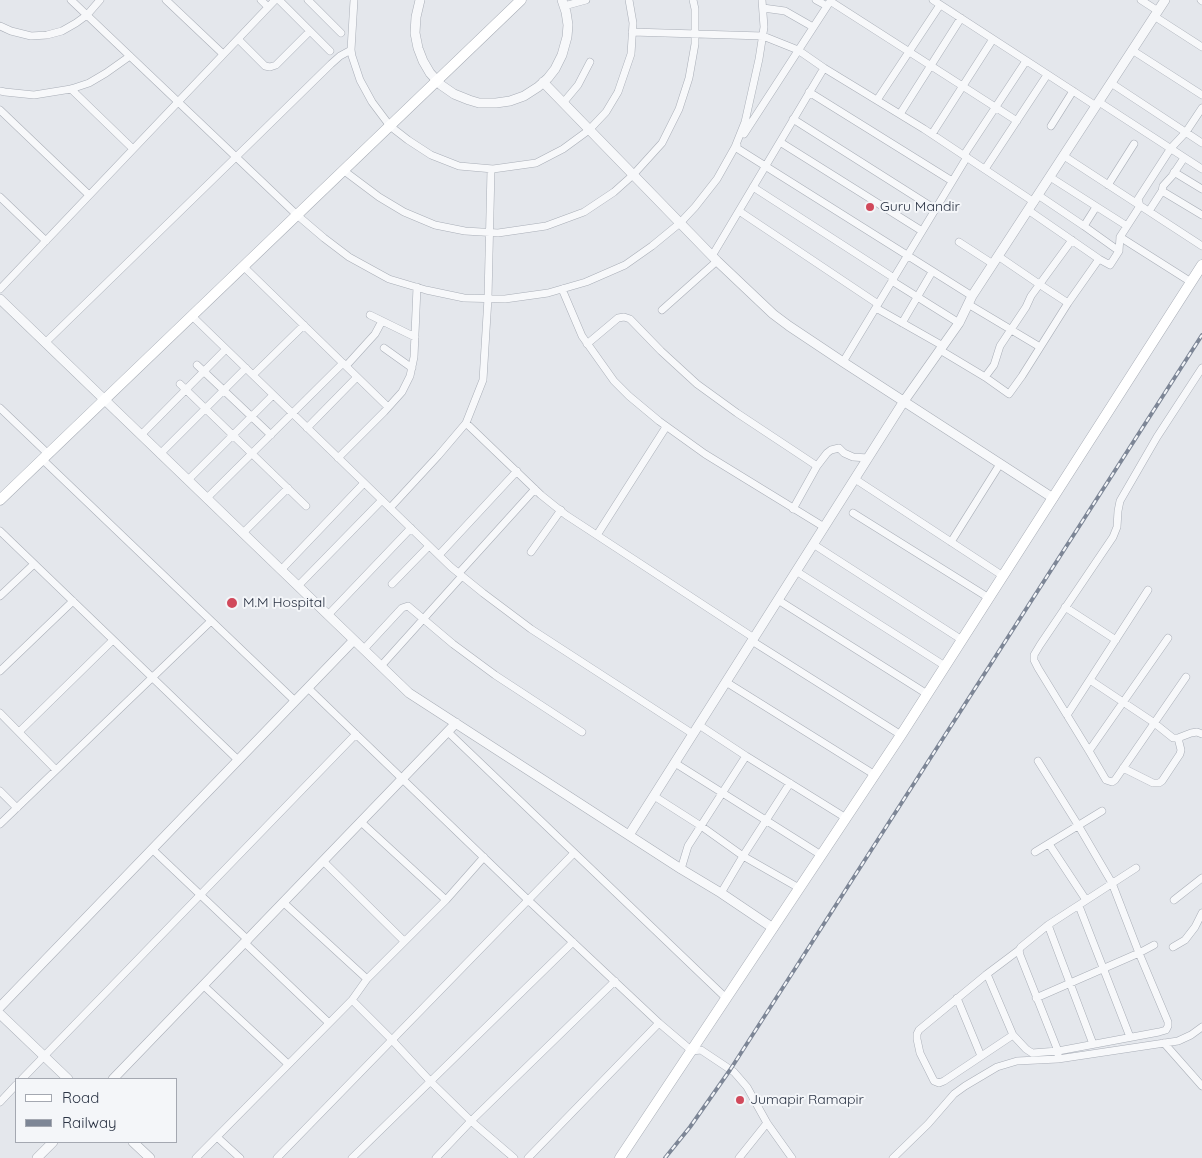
<!DOCTYPE html>
<html>
<head>
<meta charset="utf-8">
<style>
	body { margin:0 }
	#map { position:relative; width:1202px; height:1158px; overflow:hidden; background:#e4e7ec; font-family:Quicksand,sans-serif }
	canvas { display:block }
	.legend { position:absolute; left:15px; top:1078px; width:162px; height:65px; box-sizing:border-box; background:#f4f6f9; border:1px solid #a4a8b1; margin:0; padding:6px 9px; list-style:none; font-size:15px; color:#2b3445 }
	.legend li { display:flex; align-items:center; gap:10px; height:25px }
	.legend b { width:25px; border:1px solid #a4a8b1 }
</style>
</head>
<body>
<div id="map">
<canvas width="1202" height="1158"></canvas>
<ul class="legend">
<li><b style="height:6px;background:#fff"></b>Road</li>
<li><b style="height:6px;background:#7d8696"></b>Railway</li>
</ul>
</div>
<script>
const ctx = document.querySelector('canvas').getContext('2d');
ctx.lineJoin = 'round';
const shape = rows => new Path2D(rows.map(r => 'M' + r).join(''));
function stroke(path, color, width, dash) { ctx.strokeStyle = color; ctx.lineWidth = width; ctx.lineCap = dash ? 'butt' : 'round'; ctx.setLineDash(dash || []); ctx.stroke(path); }
function drawText(font, color, halo, rows, align = 'center') {
  ctx.font = font + ' Quicksand,sans-serif'; ctx.lineWidth = 4; ctx.setLineDash([]); ctx.textBaseline = 'middle'; ctx.strokeStyle = halo; ctx.fillStyle = color; for (const [text, x, y, turn = 0] of rows) {
    ctx.save(); ctx.translate(x, y); ctx.rotate((+turn || 0) * Math.PI / 180); ctx.textAlign = isNaN(turn) ? turn : align; if (halo) ctx.strokeText(text, 0, 0); ctx.fillText(text, 0, 0); ctx.restore();
  }
}
const minor = shape([
	[71,0,297,215,324,238,349,257,389,279,426,290,464,298,505,299,548,293,586,282,625,265,652,246,680,223,695,207,717,179,735,147,745,122,759,59,764,27,762,0],
	[166,0,223,54],
	[261,0,268,7],
	[279,0,330,51],
	[308,0,341,33],
	[354,0,351,50,352,56,360,80,372,102,390,126,408,140,431,155,459,166,493,169,536,163,563,149,589,130,606,112,618,92,631,54,633,23,629,0],
	[816,0,827,6],
	[933,0,1096,106],
	[1141,0,1158,11],
	[1201,0,1202,1],
	[830,1,1017,121],
	[564,6,586,0],
	[763,8,785,11,813,27],
	[1154,16,1202,47],
	[0,26,11,31,31,36,47,35,62,31,76,23,87,15,100,0],
	[632,32,763,36,798,50,824,68,924,129,1034,202],
	[238,39,265,66,270,67,276,65,310,31],
	[1132,50,1202,95],
	[1111,83,1202,143],
	[71,89,133,149],
	[0,91,5,92,34,95,71,89,89,83,106,73,130,56],
	[809,92,952,181],
	[877,100,940,5],
	[1099,102,1202,169],
	[563,103,578,85,590,62],
	[0,110,89,195],
	[900,114,961,18],
	[793,119,935,209],
	[1051,126,1073,91],
	[744,134,831,0],
	[932,134,993,39],
	[780,142,922,231],
	[737,145,735,147,972,296],
	[964,155,1026,61],
	[1064,156,1202,246],
	[985,169,1047,75],
	[343,170,379,197,404,212,435,225,465,231,498,233,546,226,584,212,614,192,633,175,662,143,679,109,689,78,695,44,695,9,693,0],
	[1174,172,1202,189],
	[1050,177,1127,226],
	[1108,185,1134,144],
	[753,187,894,278],
	[1162,191,1202,215],
	[1038,195,1084,226,1119,251],
	[0,197,46,241],
	[1028,210,1099,259],
	[739,211,878,304],
	[1149,211,1162,191,1163,186,1172,176,1184,158],
	[1084,226,1096,207],
	[1120,237,1191,282],
	[959,242,993,264],
	[712,256,824,68],
	[998,256,1039,284,1068,303],
	[243,266,388,407],
	[892,281,959,323],
	[0,289,275,0],
	[562,289,582,336,614,381,629,396,659,421,705,454,824,527],
	[968,304,1040,347],
	[876,308,943,346],
	[662,310,717,261],
	[370,315,415,337],
	[192,316,451,567,483,593,531,629,693,734],
	[902,323,932,272],
	[45,343,236,157,331,64,340,56,351,50],
	[587,344,618,318,624,317,630,319,661,351,697,384,737,413,817,466],
	[384,348,412,368],
	[940,350,985,377,1009,394,1022,376,1068,303,1099,259,1110,265,1119,251,1120,237,1140,206,1138,199,1171,148,1186,132,1202,108],
	[843,362,967,157],
	[197,365,271,435],
	[346,366,375,334,382,321],
	[253,375,304,325],
	[985,377,994,365,1000,346,1026,307,1031,296,1072,240],
	[180,384,306,506],
	[0,408,44,450],
	[466,423,541,495,566,515,754,638],
	[307,428,357,377],
	[141,435,226,349],
	[160,454,246,368],
	[338,458,384,412,402,392,410,376,414,357,417,287],
	[42,459,295,701],
	[855,479,1003,576],
	[188,480,273,395],
	[207,498,343,363],
	[390,508,438,456,466,423,483,380,488,298,491,169],
	[793,509,817,466,827,453,831,450,839,448,844,453,853,457,868,458],
	[853,513,989,598],
	[0,531,238,760],
	[243,533,288,488],
	[597,535,666,427],
	[951,542,1000,464],
	[813,544,962,640],
	[531,552,561,510],
	[439,555,517,471],
	[281,570,364,483],
	[796,571,945,666],
	[459,573,535,489],
	[392,584,429,546],
	[298,586,382,500],
	[0,596,34,564],
	[778,600,927,694],
	[1065,607,1116,640],
	[328,615,411,528],
	[752,641,901,735],
	[364,649,402,608,408,606,453,644,495,675,582,732],
	[381,666,462,576],
	[0,671,73,601],
	[1186,677,1115,780,1112,782,1106,780,1089,751,1038,668,1034,660,1034,655,1040,645,1113,537,1117,527,1118,511,1120,501,1157,437,1202,368],
	[1090,680,1153,722,1173,738,1178,738,1191,733,1197,732,1202,734],
	[726,682,875,775],
	[308,688,528,900,659,1023,692,1051,701,1050,734,1072,747,1087,767,1123,792,1158],
	[0,713,56,770],
	[1067,715,1148,590],
	[699,725,746,756,846,818],
	[19,732,113,640],
	[448,732,726,998],
	[1089,751,1168,638],
	[675,763,821,855],
	[1123,768,1153,783,1159,783,1162,781,1180,754,1181,750,1178,738],
	[0,791,17,808],
	[654,796,701,826,743,856,799,888],
	[361,822,446,900],
	[0,824,211,621],
	[1049,844,1086,900],
	[152,849,248,940],
	[1035,852,1102,811],
	[323,861,404,941],
	[681,869,688,846,746,756],
	[721,893,743,856,790,783],
	[1174,900,1202,878],
	[284,903,367,979],
	[1079,906,1130,1037],
	[1048,925,1093,1044],
	[245,943,329,1023],
	[1173,947,1185,940,1195,927,1202,913],
	[987,974,1013,1035,1026,1049,1032,1053,1058,1051,1159,1032,1166,1030,1168,1026,1168,1022,1139,953,1112,883,1078,825,1038,761],
	[204,986,288,1064],
	[957,998,981,1056],
	[1036,998,1139,953,1154,945],
	[352,1000,391,1039,431,1082,471,1121,514,1158],
	[1013,1035,944,1081,939,1083,934,1081,920,1053,917,1039,917,1034,919,1030,987,974,1019,950],
	[1164,1043,1202,1086],
	[1058,1054,1058,1051,1020,955,1019,950,1021,947,1048,925,1136,868],
	[22,1079,356,734],
	[0,1102,16,1085],
	[217,1137,240,1158],
	[196,1158,352,1000,367,979,446,900,484,857],
	[277,1158,574,853],
	[352,1158,573,942],
	[436,1158,471,1121,615,981],
	[528,1158,659,1023],
	[739,1158,767,1123],
	[893,1158,928,1124,954,1094,965,1086,997,1067,1017,1061,1058,1059,1178,1041,1191,1035,1202,1027]
]);
const tertiary = shape([
	[420,0,416,17,415,33,418,48,423,61,430,73,441,85,454,94,469,100,479,103,496,103,510,101,524,96,538,87,548,78,555,69,562,55,567,37,568,25,566,12,562,0],
	[543,82,717,261,773,314,789,326,843,362,1053,498],
	[0,299,409,693,681,869,721,893,773,928],
	[629,835,904,401,959,323,972,296,1165,0],
	[0,1007,354,640],
	[0,1014,68,1079],
	[113,1079,456,723],
	[133,1142,150,1158],
	[37,1158,53,1142]
]);
const secondary = shape([
	[0,500,521,0],
	[620,1158,901,735,1202,265]
]);
const rail = shape([
	[665,1158,690,1127,730,1070,1202,335]
]);
const markers = [
	[870,207,5,"#d1495b"],
	[232,603,6,"#d1495b"],
	[740,1100,5,"#d1495b"]
];
const poiNames = [
	["Guru Mandir",880,207],
	["M.M Hospital",243,603],
	["Jumapir Ramapir",750,1100]
];
stroke(minor, '#a9aeb7', 8);
stroke(tertiary, '#a9aeb7', 10);
stroke(secondary, '#a9aeb7', 11);
stroke(minor, '#f7f8fa', 7);
stroke(tertiary, '#f7f8fa', 9);
stroke(secondary, '#fff', 10);
stroke(rail, '#7d8696', 4);
stroke(rail, '#f4f6f9', 2, [5.5]);
for (const [x, y, r, color] of markers) { const dot = new Path2D(); dot.arc(x, y, r, 0, 2 * Math.PI); ctx.fillStyle = color; ctx.fill(dot); stroke(dot, '#f4f6f9', 2); }
drawText('14px', '#2b3445', '#f4f6f9', poiNames, 'left');
</script>
</body>
</html>
